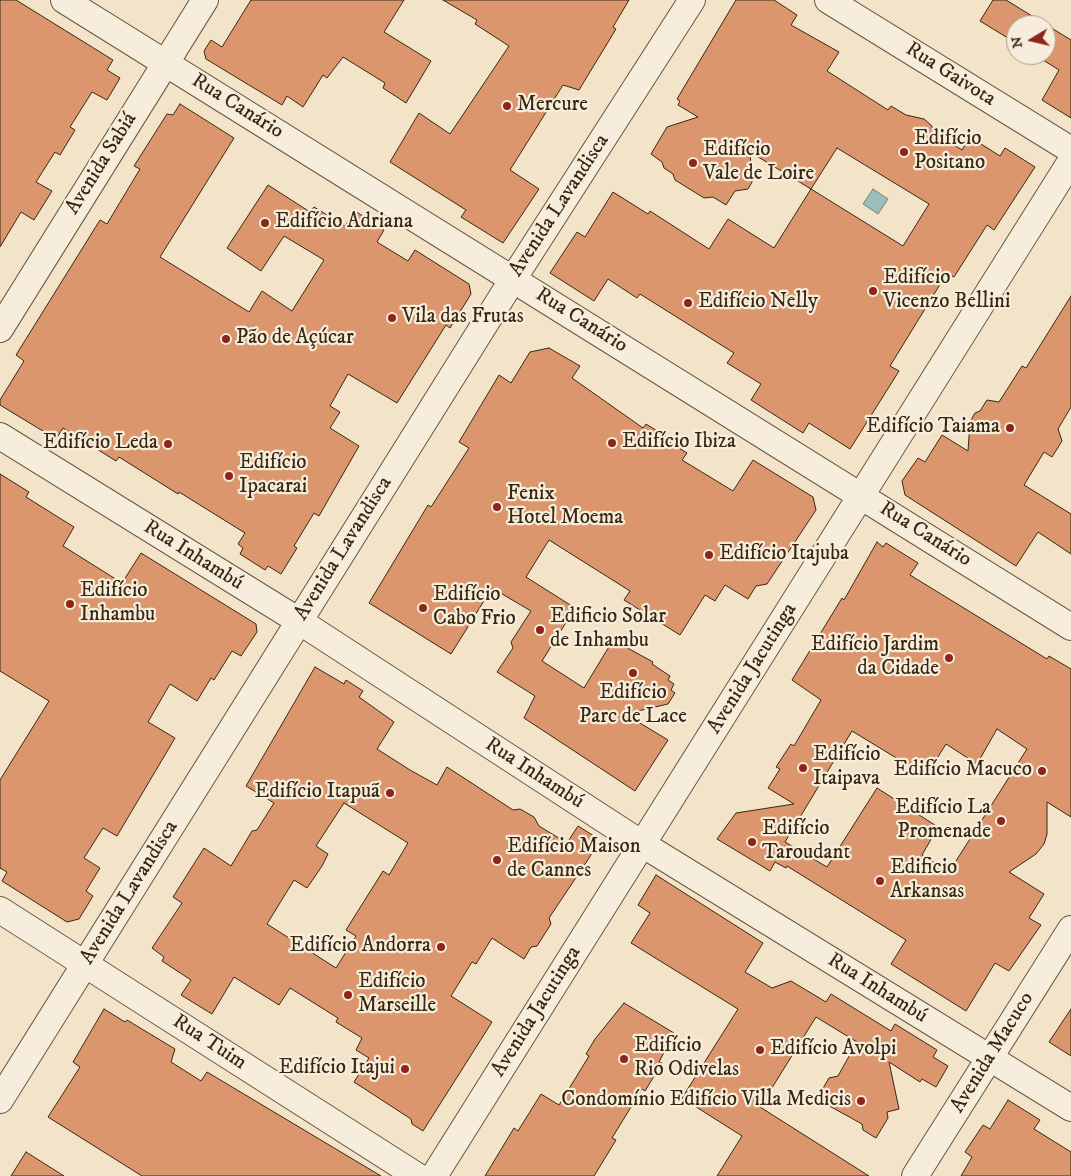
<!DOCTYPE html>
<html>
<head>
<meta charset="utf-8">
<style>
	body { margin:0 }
	#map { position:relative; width:1071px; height:1176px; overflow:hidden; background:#f3e3c9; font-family:"IM FELL DW Pica",serif }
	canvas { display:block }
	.north { position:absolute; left:1006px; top:15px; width:50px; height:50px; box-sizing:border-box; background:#f7eddc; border:1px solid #ab9e8a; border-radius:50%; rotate:261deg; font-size:14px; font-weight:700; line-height:20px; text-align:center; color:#392810 }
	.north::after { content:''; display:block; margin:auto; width:18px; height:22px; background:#8f2418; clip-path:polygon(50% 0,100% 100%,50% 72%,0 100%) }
</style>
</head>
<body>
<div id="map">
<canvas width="1071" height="1176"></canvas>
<div class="north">N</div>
</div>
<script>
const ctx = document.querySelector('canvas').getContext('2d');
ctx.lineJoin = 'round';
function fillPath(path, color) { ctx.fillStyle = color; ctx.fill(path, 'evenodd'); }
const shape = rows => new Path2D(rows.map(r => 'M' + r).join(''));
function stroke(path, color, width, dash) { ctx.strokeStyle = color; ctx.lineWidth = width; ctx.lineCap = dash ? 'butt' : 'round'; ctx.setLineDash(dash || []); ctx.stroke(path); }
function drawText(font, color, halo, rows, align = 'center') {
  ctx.font = font + ' "IM FELL DW Pica",serif'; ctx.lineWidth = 4.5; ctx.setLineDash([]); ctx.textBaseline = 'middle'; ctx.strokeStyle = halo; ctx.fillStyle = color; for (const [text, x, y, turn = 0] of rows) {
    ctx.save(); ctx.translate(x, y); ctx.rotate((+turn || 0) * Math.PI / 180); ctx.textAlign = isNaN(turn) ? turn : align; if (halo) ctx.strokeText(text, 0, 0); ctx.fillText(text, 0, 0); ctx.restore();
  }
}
const water = shape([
	[873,189,888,199,878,214,863,204,873,189]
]);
const building = shape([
	[0,0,16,0,113,60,107,70,120,78,107,100,92,92,70,127,75,130,60,155,55,152,36,182,52,191,34,220,21,212,0,247,0,0],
	[251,0,404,0,384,32,431,61,406,103,383,88,385,83,343,57,327,78,323,75,303,107,287,96,282,105,206,59,204,51,211,40,222,47,251,0],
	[443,0,629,0,613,27,616,29,579,90,563,85,510,170,539,189,503,243,461,217,466,210,390,162,419,113,450,134,509,46,475,24,477,20,443,0],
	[736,0,774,0,797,15,791,25,839,52,827,71,888,110,891,106,906,115,924,119,931,125,935,133,962,150,970,137,1000,156,1005,148,1035,167,994,230,987,225,954,277,947,273,890,366,899,371,850,449,809,423,803,433,751,400,761,384,727,363,734,353,640,294,637,298,608,279,594,301,550,273,577,232,585,237,613,192,648,214,650,211,709,249,728,219,774,248,811,189,750,152,752,182,748,189,735,191,726,205,713,197,704,198,675,180,673,174,664,168,662,162,651,154,667,127,698,117,678,105,680,101,677,99,736,0],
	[837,148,929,204,903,246,811,189,837,148],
	[993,0,1006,0,1071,40,1071,118,1042,100,1059,70,1035,55,1046,55,1046,25,1016,25,1016,43,980,21,993,0],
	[180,104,234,138,160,257,249,312,262,291,292,311,324,260,284,236,261,271,227,248,268,185,310,212,314,207,345,226,355,211,384,230,377,242,408,261,415,250,469,284,471,294,450,328,446,325,397,403,348,374,330,406,340,412,330,428,359,446,319,516,314,513,294,546,297,548,281,574,268,566,265,570,240,554,243,548,238,544,245,533,179,492,178,494,119,457,116,461,63,428,56,439,0,405,0,400,24,361,16,355,100,220,107,224,140,169,134,166,167,114,173,115,180,104],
	[1071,296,1071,407,1058,429,1062,441,1052,457,1044,452,1024,485,1071,514,1071,554,1038,532,1016,566,905,495,902,481,918,458,925,462,942,435,968,451,970,422,975,413,980,411,987,400,999,402,1022,366,1026,368,1071,296],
	[549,348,580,366,572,378,643,428,646,424,670,439,668,441,687,453,682,460,733,491,753,460,813,497,816,510,767,584,756,586,748,599,725,585,715,601,705,595,680,635,624,600,630,591,549,540,526,577,575,608,542,661,584,688,613,640,653,662,652,664,670,676,668,680,674,684,671,690,675,693,668,704,625,714,668,740,635,791,524,718,535,696,497,672,513,648,511,642,531,611,492,588,451,654,369,603,428,505,431,507,469,448,459,442,499,375,511,383,530,352,549,348],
	[0,474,29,492,26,497,74,527,63,546,122,583,141,553,256,624,257,632,241,656,232,651,214,680,211,678,197,701,170,684,148,722,175,738,117,836,103,828,84,858,100,868,86,891,93,896,79,919,67,922,2,881,7,872,0,868,0,780,49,701,0,671,0,474],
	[877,542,883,547,886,543,918,563,910,575,1047,659,1049,656,1071,669,1071,817,1047,802,1047,834,1044,844,1036,854,1009,872,1044,894,1029,918,1041,925,1009,971,995,963,966,1011,891,964,906,940,787,866,786,868,775,862,770,871,717,839,736,813,794,804,768,788,780,769,776,767,791,744,794,746,821,700,792,680,842,598,844,600,877,542],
	[997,729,1027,749,949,872,922,855,938,827,877,788,827,867,785,842,852,731,926,776,946,744,977,764,997,729],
	[315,667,344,684,346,680,363,691,359,697,394,722,377,749,410,770,437,785,447,767,513,810,520,809,534,817,539,826,567,843,578,826,594,836,587,848,593,852,549,918,551,924,537,946,531,947,524,959,492,938,476,964,472,962,451,996,492,1022,423,1131,412,1124,411,1119,354,1082,369,1058,356,1050,362,1038,336,1022,338,1018,290,988,279,1005,234,977,212,1014,181,995,191,980,162,961,164,957,152,948,182,903,173,897,204,848,231,866,252,831,257,830,274,803,246,786,315,667],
	[344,803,408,843,389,875,383,871,346,930,356,936,336,968,267,924,294,880,307,888,322,866,328,854,316,846,344,803],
	[656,875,763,943,745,972,772,988,791,981,826,1002,831,994,891,1031,895,1024,937,1050,933,1057,948,1066,936,1087,922,1079,920,1082,889,1062,899,1109,887,1112,888,1118,876,1138,863,1130,862,1124,824,1103,824,1098,819,1095,829,1078,838,1076,857,1042,816,1017,760,1107,869,1176,717,1176,742,1136,682,1098,738,1009,631,943,650,913,638,905,656,875],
	[624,1003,674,1033,659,1062,662,1063,645,1091,642,1089,612,1138,616,1140,594,1176,485,1176,514,1128,518,1131,541,1094,559,1105,589,1056,586,1054,595,1039,624,1003],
	[104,1009,125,1022,127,1020,175,1049,171,1062,201,1081,207,1072,381,1176,142,1176,48,1117,80,1067,73,1062,104,1009],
	[1071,1009,1071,1056,1049,1042,1071,1009],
	[1008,1100,1040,1120,1034,1129,1071,1152,1071,1176,961,1176,972,1157,965,1152,983,1125,990,1129,1008,1100],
	[26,1152,64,1176,11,1176,26,1152]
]);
const street = shape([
	[64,0,1071,627],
	[828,0,1071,150],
	[0,329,205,0],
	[0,436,299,621,642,844,1071,1108],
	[0,910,417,1176],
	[0,1100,513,279,692,0],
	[434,1176,1071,161],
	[915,1176,1071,929]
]);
const markers = [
	[507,106,5,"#8f2418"],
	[904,152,5,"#8f2418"],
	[693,163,5,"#8f2418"],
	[265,223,5,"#8f2418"],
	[873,291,5,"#8f2418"],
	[688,303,5,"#8f2418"],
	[392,318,5,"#8f2418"],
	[226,339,5,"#8f2418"],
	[1010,428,5,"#8f2418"],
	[612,443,5,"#8f2418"],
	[168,444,5,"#8f2418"],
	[229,476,5,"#8f2418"],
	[497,507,5,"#8f2418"],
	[709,555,5,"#8f2418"],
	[70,604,5,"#8f2418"],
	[423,608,5,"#8f2418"],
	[540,630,5,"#8f2418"],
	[949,658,5,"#8f2418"],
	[633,673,5,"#8f2418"],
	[803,768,5,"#8f2418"],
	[1042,771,5,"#8f2418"],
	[390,793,5,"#8f2418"],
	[1001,821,5,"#8f2418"],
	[752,842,5,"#8f2418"],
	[497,860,5,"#8f2418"],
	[880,881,5,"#8f2418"],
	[441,947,5,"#8f2418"],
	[348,995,5,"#8f2418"],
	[760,1050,5,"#8f2418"],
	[624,1059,5,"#8f2418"],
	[405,1069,5,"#8f2418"],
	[861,1101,5,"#8f2418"]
];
const streetNames = [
	["Rua Gaivota",950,75,32],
	["Rua Canário",237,107,32],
	["Avenida Sabiá",102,164,-58],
	["Avenida Lavandisca",560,206,-57],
	["Rua Canário",581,321,32],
	["Rua Canário",925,535,32],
	["Avenida Lavandisca",344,549,-58],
	["Rua Inhambú",193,556,32],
	["Avenida Jacutinga",753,669,-58],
	["Rua Inhambú",534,774,33],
	["Avenida Lavandisca",130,893,-58],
	["Rua Inhambú",877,989,32],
	["Avenida Jacutinga",537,1012,-58],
	["Rua Tuim",209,1043,33],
	["Avenida Macuco",993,1053,-58]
];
const poiNames = [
	["Mercure",517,106],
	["Edifício",914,140],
	["Positano",914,164],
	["Edifício",703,151],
	["Vale de Loire",703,175],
	["Edifício Adriana",275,223],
	["Edifício",883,279],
	["Vicenzo Bellini",883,303],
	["Edifício Nelly",698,303],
	["Vila das Frutas",402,318],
	["Pão de Açúcar",236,339],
	["Edifício Taiama",1000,428,"right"],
	["Edifício Ibiza",622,443],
	["Edifício Leda",158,444,"right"],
	["Edifício",239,464],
	["Ipacarai",239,488],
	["Fenix",507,495],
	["Hotel Moema",507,519],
	["Edifício Itajuba",719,555],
	["Edifício",80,592],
	["Inhambu",80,616],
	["Edifício",433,596],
	["Cabo Frio",433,620],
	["Edificio Solar",550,618],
	["de Inhambu",550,642],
	["Edifício Jardim",939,646,"right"],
	["da Cidade",939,670,"right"],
	["Edifício",633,694,"center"],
	["Parc de Lace",633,718,"center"],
	["Edifício",813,756],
	["Itaipava",813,780],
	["Edifício Macuco",1032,771,"right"],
	["Edifício Itapuã",380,793,"right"],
	["Edifício La",991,809,"right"],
	["Promenade",991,833,"right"],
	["Edifício",762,830],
	["Taroudant",762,854],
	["Edifício Maison",507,848],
	["de Cannes",507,872],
	["Edificio",890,869],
	["Arkansas",890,893],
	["Edifício Andorra",431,947,"right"],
	["Edifício",358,983],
	["Marseille",358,1007],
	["Edifício",634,1047],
	["Rio Odivelas",634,1071],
	["Edifício Avolpi",770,1050],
	["Edifício Itajui",395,1069,"right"],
	["Condomínio Edifício Villa Medicis",851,1101,"right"]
];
fillPath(water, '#9bbeb8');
stroke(water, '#748275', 1);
fillPath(building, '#db966e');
stroke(building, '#392810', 1);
stroke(street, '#68573e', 28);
stroke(street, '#f7eddc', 26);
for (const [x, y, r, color] of markers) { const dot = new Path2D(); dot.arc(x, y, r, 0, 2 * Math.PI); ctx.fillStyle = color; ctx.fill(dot); stroke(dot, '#f7eddc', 2); }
drawText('21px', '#392810', '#f7eddc', streetNames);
drawText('21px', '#392810', '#f7eddc', poiNames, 'left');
</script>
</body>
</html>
